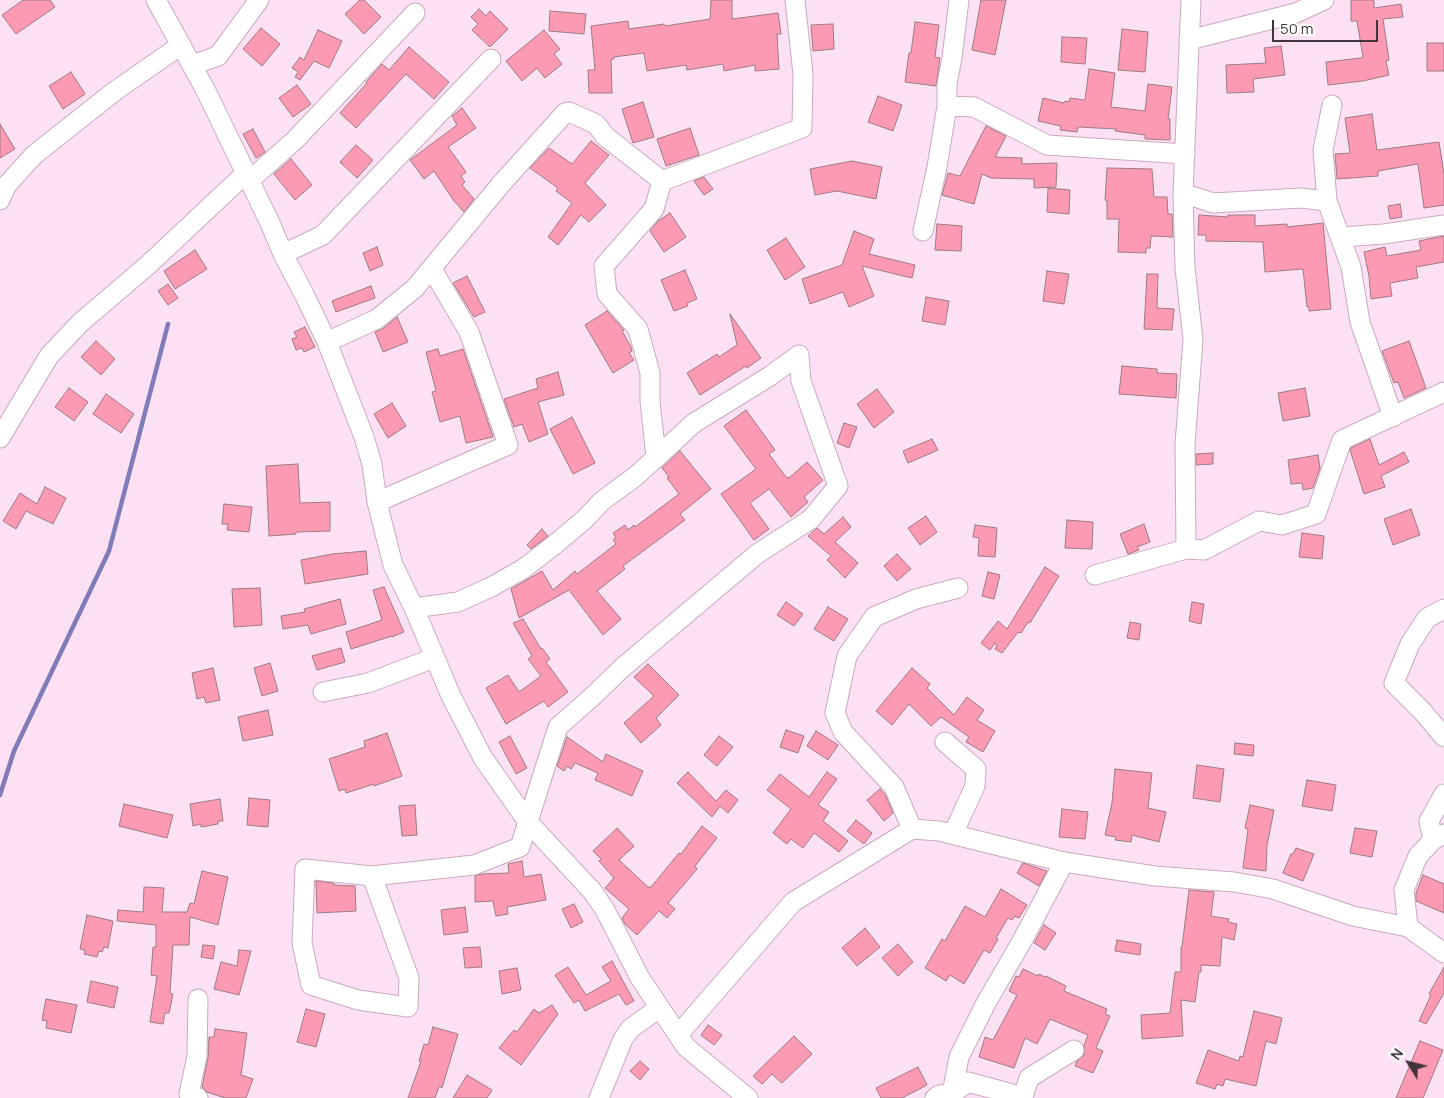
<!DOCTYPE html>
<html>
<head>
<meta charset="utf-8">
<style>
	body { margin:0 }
	#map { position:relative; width:1444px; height:1098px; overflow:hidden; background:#fce1f4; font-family:Manrope,sans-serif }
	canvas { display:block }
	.north { position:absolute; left:1384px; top:1038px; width:50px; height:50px; -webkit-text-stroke:4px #fff; paint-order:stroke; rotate:306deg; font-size:14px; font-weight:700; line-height:20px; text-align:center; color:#40333c }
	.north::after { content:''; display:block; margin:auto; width:18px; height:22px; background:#40333c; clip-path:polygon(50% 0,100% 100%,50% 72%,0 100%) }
	.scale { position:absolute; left:1272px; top:20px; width:106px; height:22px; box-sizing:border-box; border:2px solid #40333c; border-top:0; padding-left:6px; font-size:15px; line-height:18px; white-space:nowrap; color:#40333c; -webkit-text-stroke:4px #fff; paint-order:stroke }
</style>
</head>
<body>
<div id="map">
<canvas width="1444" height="1098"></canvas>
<div class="north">N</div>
<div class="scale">50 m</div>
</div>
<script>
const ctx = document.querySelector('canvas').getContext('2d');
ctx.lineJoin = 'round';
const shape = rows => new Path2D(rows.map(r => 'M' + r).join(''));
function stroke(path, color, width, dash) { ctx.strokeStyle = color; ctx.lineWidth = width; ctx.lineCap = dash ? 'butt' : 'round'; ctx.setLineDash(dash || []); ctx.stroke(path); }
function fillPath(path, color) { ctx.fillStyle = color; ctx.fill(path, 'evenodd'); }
const stream = shape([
	[0,795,14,751,109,551,168,324]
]);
const building = shape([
	[23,0,50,0,55,7,16,34,2,15,23,0],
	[360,0,364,0,381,17,364,34,345,14,360,0],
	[711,0,732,0,732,19,778,13,781,34,777,34,779,69,755,71,755,65,724,71,723,64,687,70,686,65,647,71,644,53,614,57,614,59,611,59,612,93,589,93,588,70,595,70,591,26,628,21,629,29,664,24,665,26,710,19,711,0],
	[981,0,1006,0,995,55,972,50,981,0],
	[1351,0,1374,0,1374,8,1401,4,1403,17,1383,19,1389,60,1386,61,1389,75,1363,81,1328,85,1326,62,1361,58,1363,57,1357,21,1351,21,1351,0],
	[479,9,486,16,490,11,508,29,490,47,472,30,478,24,471,17,479,9],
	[550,11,586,14,584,34,549,31,550,11],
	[915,22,939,25,935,57,940,58,936,86,905,82,909,53,911,53,915,22],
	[833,24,834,49,813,51,811,25,833,24],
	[261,28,280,44,262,66,243,49,261,28],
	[1122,29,1148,32,1145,72,1118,70,1122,29],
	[318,30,342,41,329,68,314,61,300,80,295,77,298,72,292,68,300,57,304,60,318,30],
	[544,30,560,49,554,54,562,64,545,78,537,68,522,81,506,61,544,30],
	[1062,37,1087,38,1085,64,1061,62,1062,37],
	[1427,43,1444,43,1444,71,1427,71,1427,43],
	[1281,46,1285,75,1253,79,1254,92,1227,93,1226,65,1266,63,1264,48,1281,46],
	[409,47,449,82,434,99,406,74,356,128,340,113,367,83,366,82,382,64,389,70,409,47],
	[1089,69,1115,73,1111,107,1145,111,1148,84,1172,87,1168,119,1170,119,1170,140,1145,139,1145,135,1115,131,1116,129,1078,127,1077,132,1060,130,1061,126,1038,121,1043,98,1064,103,1065,101,1069,102,1070,98,1085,100,1089,69],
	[71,72,85,94,63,109,49,86,71,72],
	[297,85,311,104,293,117,279,98,297,85],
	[878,96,902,105,893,131,868,122,878,96],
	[643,102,654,137,633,143,622,109,643,102],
	[462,108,476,128,448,147,466,172,461,176,465,182,462,185,474,199,464,212,454,201,434,171,424,179,410,160,457,125,452,116,462,108],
	[1372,114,1377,150,1439,142,1444,174,1444,205,1424,208,1418,164,1378,171,1378,176,1337,179,1335,154,1350,153,1345,118,1372,114],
	[0,124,15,149,0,158,0,124],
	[986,126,1006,136,995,157,1022,158,1022,164,1057,163,1056,187,1034,188,1034,179,991,178,982,174,974,204,942,195,948,173,960,176,986,126],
	[690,128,699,155,666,166,657,139,690,128],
	[253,129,265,152,256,158,243,134,253,129],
	[591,141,609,155,585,183,606,205,589,222,581,215,558,245,548,237,572,203,556,191,558,188,530,168,549,148,572,164,591,141],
	[356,145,373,160,357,178,340,162,356,145],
	[291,159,312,185,295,200,274,174,291,159],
	[852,161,882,167,876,199,837,191,815,195,810,169,852,161],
	[1107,168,1152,169,1154,197,1167,197,1168,214,1172,214,1173,237,1151,236,1150,248,1146,248,1146,253,1118,252,1119,219,1107,219,1107,201,1105,200,1107,168],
	[704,177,713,189,704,195,694,181,704,177],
	[1048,188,1070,190,1069,214,1047,212,1048,188],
	[1400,204,1402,217,1390,219,1388,206,1400,204],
	[670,213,686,237,664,252,650,231,658,221,670,213],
	[1199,215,1228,217,1228,215,1255,215,1255,226,1287,224,1287,227,1323,223,1331,309,1309,311,1309,307,1307,307,1303,269,1265,272,1263,242,1206,241,1206,235,1198,235,1199,215],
	[937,224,962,226,961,251,935,250,937,224],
	[854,231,874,239,869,254,915,265,912,278,862,266,874,296,849,307,843,292,810,304,802,279,842,265,854,231],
	[1444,236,1444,262,1416,267,1418,278,1390,283,1392,296,1371,299,1369,276,1364,252,1385,247,1387,256,1421,250,1419,241,1444,236],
	[786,238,805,267,785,280,767,250,786,238],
	[377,247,383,265,370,271,363,253,377,247],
	[195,250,207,269,175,289,164,271,195,250],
	[685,270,697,299,687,303,688,306,674,311,661,280,685,270],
	[1047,271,1069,274,1064,304,1043,301,1047,271],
	[1147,274,1158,274,1157,308,1174,309,1172,330,1144,329,1147,274],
	[467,276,485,312,474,317,453,283,467,276],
	[168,284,178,298,168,305,158,291,168,284],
	[371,286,375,298,336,312,332,301,371,286],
	[926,297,949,301,945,325,922,321,926,297],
	[607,311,624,330,622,331,631,347,632,351,629,353,634,360,613,373,585,325,607,311],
	[730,314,761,358,747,368,746,366,700,395,687,373,717,354,719,357,737,345,730,314],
	[397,317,408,342,383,352,375,332,384,328,397,317],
	[305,327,315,347,304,352,302,348,296,350,292,339,297,337,294,332,305,327],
	[96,341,115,359,101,375,81,357,96,341],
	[1409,341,1426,388,1404,398,1398,382,1394,383,1382,351,1409,341],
	[438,349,440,356,463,349,493,437,466,443,460,416,440,422,432,392,436,391,426,352,438,349],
	[1122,366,1157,369,1157,373,1177,374,1176,398,1119,394,1122,366],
	[558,372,564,395,538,402,548,434,529,442,522,424,514,427,504,399,538,388,536,379,558,372],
	[69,388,88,402,74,421,55,407,69,388],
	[1305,388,1310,416,1283,421,1278,393,1305,388],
	[877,389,894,412,874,428,857,404,877,389],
	[106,394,134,414,121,433,93,414,106,394],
	[392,403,406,426,388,438,374,414,392,403],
	[746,410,775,450,769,454,786,477,789,478,807,462,823,480,804,497,808,502,791,517,769,489,750,503,769,529,754,540,721,494,756,469,724,426,746,410],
	[572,417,595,463,573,474,550,429,572,417],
	[844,423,857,427,849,448,837,443,844,423],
	[932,439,938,450,908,463,903,451,932,439],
	[1370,439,1379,465,1404,452,1409,462,1381,476,1385,487,1364,494,1350,450,1351,448,1370,439],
	[680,451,711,489,680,514,685,520,623,566,625,569,597,591,621,619,603,635,569,590,519,618,511,589,542,571,553,590,575,571,577,574,616,544,613,540,616,538,613,533,625,525,628,530,634,525,635,527,679,494,667,478,669,477,662,468,680,451],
	[1213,453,1213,464,1196,465,1196,454,1213,453],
	[1318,455,1320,468,1313,488,1303,490,1302,483,1291,484,1288,460,1318,455],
	[298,464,300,503,330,502,330,531,296,532,296,534,269,536,266,466,298,464],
	[45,487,66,498,53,524,26,511,16,529,3,521,20,493,37,504,45,487],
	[224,504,252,507,249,532,227,530,228,524,222,524,224,504],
	[1411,509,1420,535,1393,545,1384,519,1411,509],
	[926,516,937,532,920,545,908,528,926,516],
	[843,517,851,527,835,542,858,563,845,578,827,560,831,556,808,536,817,528,824,534,843,517],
	[1067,520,1093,522,1092,549,1065,548,1067,520],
	[1144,524,1150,542,1137,547,1139,550,1128,554,1120,534,1144,524],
	[975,525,997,528,995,557,978,556,979,538,973,537,975,525],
	[542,529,548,536,531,549,527,545,542,529],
	[1302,533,1324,536,1322,559,1299,557,1302,533],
	[366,551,368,574,305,584,301,560,332,554,366,551],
	[897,554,911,569,897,581,884,566,897,554],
	[1045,567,1059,576,1030,623,1028,622,1021,633,1018,632,1002,653,995,649,997,645,995,643,990,650,981,643,998,621,1007,629,1045,567],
	[988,572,1000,575,994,599,982,596,988,572],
	[384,587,404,632,392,637,392,636,351,649,346,632,382,620,373,590,384,587],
	[260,588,262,625,234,627,232,589,260,588],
	[340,599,346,624,311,634,308,625,283,629,281,616,305,612,304,609,340,599],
	[786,602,803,614,794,626,777,615,786,602],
	[1192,602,1204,604,1201,624,1189,621,1192,602],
	[828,607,848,619,834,641,814,629,828,607],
	[523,619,541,649,542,648,550,659,546,662,568,692,548,707,544,701,506,724,486,688,508,675,519,692,541,676,528,659,532,656,513,623,523,619],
	[1130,622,1141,624,1139,640,1127,638,1130,622],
	[341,648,345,662,317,670,312,656,341,648],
	[270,663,278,691,262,696,254,668,270,663],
	[648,664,679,695,656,718,661,725,641,743,624,723,654,696,634,677,648,664],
	[213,668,220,700,206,703,204,697,197,699,192,673,213,668],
	[912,668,930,684,927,688,954,715,967,697,984,710,977,720,995,731,983,752,966,742,969,737,941,717,931,726,909,704,892,725,876,711,912,668],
	[268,710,273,735,243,741,238,717,268,710],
	[786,730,804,736,798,753,780,747,786,730],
	[816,731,838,745,828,760,807,746,816,731],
	[387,733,402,776,374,786,374,784,346,793,345,789,339,791,329,759,365,747,364,741,387,733],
	[510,736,527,768,516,774,499,742,510,736],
	[719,736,733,747,717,766,704,755,719,736],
	[567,737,603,762,606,754,643,771,632,796,595,780,598,773,575,763,571,769,567,766,564,771,557,766,567,737],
	[1235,743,1254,745,1253,756,1234,754,1235,743],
	[1197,765,1224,769,1220,802,1193,798,1197,765],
	[1115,769,1152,773,1148,808,1166,812,1159,842,1132,835,1131,842,1115,840,1116,837,1105,835,1112,803,1115,769],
	[688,772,716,801,726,790,738,800,728,813,720,806,712,817,677,783,688,772],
	[827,772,837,779,818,805,829,812,823,821,848,841,839,852,814,833,803,848,791,839,787,844,773,833,791,809,767,790,780,774,809,797,827,772],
	[1307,780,1336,785,1332,811,1302,806,1307,780],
	[880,789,886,796,893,813,884,821,867,800,880,789],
	[249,798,270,800,268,827,247,825,249,798],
	[220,799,223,821,218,821,218,824,201,827,201,824,193,826,190,804,220,799],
	[124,804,173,815,167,838,119,826,124,804],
	[415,805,417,835,402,836,399,806,415,805],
	[1250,805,1274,810,1267,845,1266,871,1243,868,1248,829,1245,828,1250,805],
	[1062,809,1088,812,1085,839,1059,837,1062,809],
	[856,820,872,833,864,844,847,831,856,820],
	[702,826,717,838,695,866,697,869,668,903,675,909,667,918,659,911,637,935,625,924,622,918,629,909,605,888,614,878,599,861,601,859,593,851,617,828,634,846,619,860,648,887,651,887,679,853,681,854,702,826],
	[1355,828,1377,831,1372,857,1350,853,1355,828],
	[1296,848,1314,854,1303,881,1283,873,1291,854,1293,854,1296,848],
	[522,861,524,877,541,874,546,900,507,907,508,914,496,916,493,901,475,902,475,876,482,874,509,873,508,864,522,861],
	[1023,863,1047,871,1039,886,1017,873,1023,863],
	[202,871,228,877,218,925,190,917,189,945,173,945,170,993,173,994,169,1013,165,1013,163,1024,150,1022,157,976,151,975,153,947,156,947,156,925,117,921,118,910,143,912,144,887,164,888,162,912,187,912,190,903,194,904,202,871],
	[1423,875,1444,884,1444,913,1416,901,1416,893,1423,875],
	[316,881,334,883,334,885,355,886,356,911,317,913,316,881],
	[1001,889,1027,905,1019,918,1015,916,1012,920,1008,918,996,938,998,939,990,953,984,950,964,984,950,975,946,981,925,968,942,939,945,941,965,906,985,917,1001,889],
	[1189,890,1214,892,1211,916,1229,919,1228,922,1237,924,1234,940,1222,937,1220,966,1201,965,1201,972,1199,972,1195,1002,1181,1000,1183,1036,1142,1039,1141,1015,1170,1013,1175,972,1181,972,1181,947,1182,947,1189,890],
	[574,904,583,922,571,928,562,909,574,904],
	[465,907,468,932,444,935,441,910,465,907],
	[87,915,113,921,108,948,104,947,102,952,99,951,97,957,84,954,85,950,80,949,87,915],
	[1044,925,1056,933,1045,950,1034,943,1044,925],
	[865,928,880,947,857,966,842,948,865,928],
	[1117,940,1141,944,1140,955,1115,951,1117,940],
	[898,944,913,962,898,976,882,958,898,944],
	[203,945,215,946,213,959,201,957,203,945],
	[480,947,482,967,465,968,463,948,480,947],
	[239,950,251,951,239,995,214,989,221,962,237,966,239,950],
	[612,961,634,1001,626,1005,619,994,585,1011,579,1000,574,1003,555,975,568,967,586,995,611,981,602,967,612,961],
	[1444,967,1444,993,1426,1024,1419,1021,1431,995,1429,994,1444,967],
	[517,968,521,990,502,994,499,971,517,968],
	[1023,969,1038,976,1039,974,1045,977,1046,976,1066,986,1064,991,1107,1009,1105,1014,1110,1016,1096,1048,1103,1051,1093,1073,1075,1066,1077,1061,1084,1055,1084,1045,1088,1035,1050,1019,1037,1044,1025,1038,1014,1068,979,1057,985,1037,993,1040,1017,995,1009,991,1016,976,1019,977,1023,969],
	[91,981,118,987,114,1008,87,1002,91,981],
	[46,999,77,1005,71,1033,46,1028,47,1021,42,1020,46,999],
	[552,1005,558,1014,521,1065,499,1048,514,1030,517,1032,534,1009,539,1013,552,1005],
	[306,1009,325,1014,316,1047,297,1042,306,1009],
	[1254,1011,1282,1018,1276,1044,1266,1041,1256,1086,1225,1079,1223,1086,1217,1084,1215,1089,1196,1083,1208,1050,1239,1061,1240,1056,1243,1057,1254,1011],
	[708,1025,722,1035,714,1045,701,1035,708,1025],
	[433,1027,458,1034,442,1088,439,1086,435,1098,408,1098,421,1061,419,1061,424,1044,428,1045,433,1027],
	[215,1029,247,1033,241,1075,253,1079,246,1098,225,1098,207,1092,202,1087,208,1058,209,1037,214,1037,215,1029],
	[794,1036,812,1054,782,1083,772,1074,762,1084,753,1076,794,1036],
	[1420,1041,1443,1050,1423,1098,1396,1098,1420,1041],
	[640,1061,649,1069,640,1080,630,1071,640,1061],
	[918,1067,927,1085,902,1098,881,1098,876,1088,918,1067],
	[467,1075,492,1090,487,1098,453,1098,467,1075]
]);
const minor = shape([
	[156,0,205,89,270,223,283,254,305,296,327,342,364,437,372,464,377,502,393,565,414,608,451,696,483,758,528,822,593,892,605,910,640,978,686,1047,748,1098],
	[959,0,952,58,947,84,947,106,974,107,1047,145,1185,154],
	[1191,0,1183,193,1213,203,1301,198,1327,201,1351,267,1360,322,1393,417],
	[1189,40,1296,13,1324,0],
	[192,65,218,56,259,0],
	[250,180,295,140,415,13],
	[0,200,6,186,34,155,115,91,181,45],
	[1327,201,1323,150,1332,105],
	[923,231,937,167,947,106],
	[1340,237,1384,234,1444,225],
	[283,254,323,235,491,59],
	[327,342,377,319,415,288,502,183,565,113,569,112,596,124,605,136,662,181,802,128,803,74,795,0],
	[0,438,49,356,80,323,148,265,246,173],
	[656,457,650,401,650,373,638,329,607,294,604,266,654,209,662,181],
	[377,502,508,445,469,332,432,269],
	[1186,549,1204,550,1259,521,1282,525,1316,514,1342,440,1444,392],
	[1095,575,1186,549,1185,444,1193,340,1185,268,1183,193],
	[1444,609,1427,618,1410,644,1394,683,1423,712,1444,737],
	[323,692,368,683,434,658],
	[945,742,976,769,975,786,953,834],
	[912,829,894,787,843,732,835,713,847,656,874,617,916,599,958,588],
	[1433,840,1429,821,1444,794],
	[372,876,409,978,408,1007,358,1000,311,985,302,943,305,869,372,876,474,865,520,847,558,727,593,696,622,668,757,554,811,519,838,486,801,381,799,355,770,376,694,423,636,476,602,501,585,519,553,546,523,569,491,587,458,602,414,608],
	[1408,927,1444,953],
	[198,999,197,1056,189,1094,198,1098],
	[678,1035,793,902,912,829,939,831,1064,862,1155,876,1234,882,1273,889,1353,916,1408,927,1404,890,1418,856,1433,840,1444,834],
	[952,1094,959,1057,986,1003,1022,941,1064,862],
	[599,1098,623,1039,630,1029,659,1008],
	[935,1098,939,1095,952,1094,968,1082,1023,1097,1029,1078,1074,1050]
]);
stroke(stream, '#807cb9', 4.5);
fillPath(building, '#fb9ab2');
stroke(building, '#9f7a82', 1);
stroke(minor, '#caa9c0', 21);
stroke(minor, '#fff', 19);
</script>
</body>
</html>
